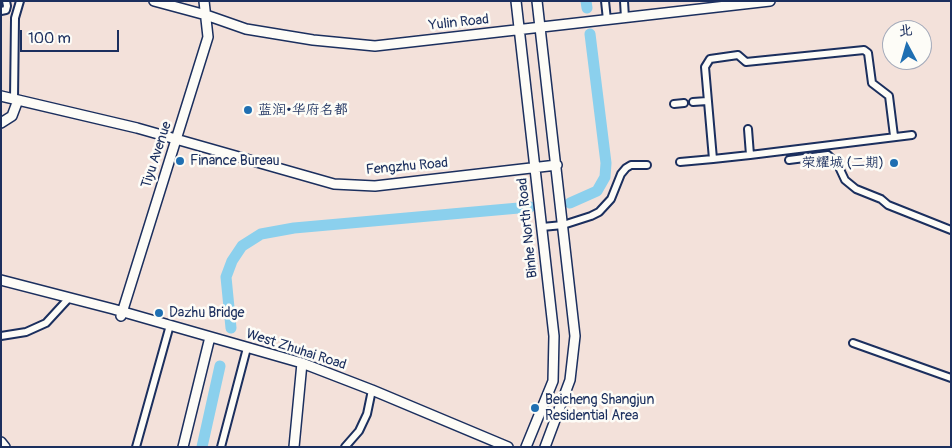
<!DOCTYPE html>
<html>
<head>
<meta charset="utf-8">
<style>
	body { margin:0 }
	#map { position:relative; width:952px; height:448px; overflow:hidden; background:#f3e1da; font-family:Pangolin,"LXGW WenKai TC",sans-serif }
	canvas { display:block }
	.frame { position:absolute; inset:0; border:2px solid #1b2f5e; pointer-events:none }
	.north { position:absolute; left:882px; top:20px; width:50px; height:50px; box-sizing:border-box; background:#fdfcf7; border:1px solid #a3aaba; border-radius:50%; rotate:354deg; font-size:14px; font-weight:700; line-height:20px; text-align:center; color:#1b2f5e }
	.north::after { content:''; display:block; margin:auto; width:18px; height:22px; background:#1f6fb2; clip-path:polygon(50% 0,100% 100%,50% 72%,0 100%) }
	.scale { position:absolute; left:20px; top:30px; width:99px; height:22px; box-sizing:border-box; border:2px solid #1b2f5e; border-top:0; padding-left:6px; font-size:15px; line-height:18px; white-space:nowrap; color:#1b2f5e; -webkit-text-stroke:4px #fdfcf7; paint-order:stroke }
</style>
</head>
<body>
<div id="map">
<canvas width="952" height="448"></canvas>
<div class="frame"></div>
<div class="north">北</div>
<div class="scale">100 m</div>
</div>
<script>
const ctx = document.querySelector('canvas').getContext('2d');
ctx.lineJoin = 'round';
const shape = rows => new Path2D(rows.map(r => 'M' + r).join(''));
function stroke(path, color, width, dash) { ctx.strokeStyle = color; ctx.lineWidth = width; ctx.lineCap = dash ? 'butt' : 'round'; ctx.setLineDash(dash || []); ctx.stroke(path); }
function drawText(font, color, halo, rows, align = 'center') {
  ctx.font = font + ' Pangolin,"LXGW WenKai TC",sans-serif'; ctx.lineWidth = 5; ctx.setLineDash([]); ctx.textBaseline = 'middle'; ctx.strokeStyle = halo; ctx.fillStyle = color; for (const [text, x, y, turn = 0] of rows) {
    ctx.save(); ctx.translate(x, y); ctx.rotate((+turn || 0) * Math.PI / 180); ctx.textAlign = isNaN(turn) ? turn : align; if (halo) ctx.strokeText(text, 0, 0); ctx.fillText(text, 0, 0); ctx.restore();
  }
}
const river = shape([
	[586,1,587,8],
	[570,203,597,191,605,177,606,163,590,34],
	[231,328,226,277,232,261,242,246,261,234,294,228,530,207],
	[202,447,220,366]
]);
const street = shape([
	[605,1,607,20],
	[624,1,625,18],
	[1,11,6,10,7,6,6,1],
	[14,99,15,18,20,1],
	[693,102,707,101],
	[674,104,684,103],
	[748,129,750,155,713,159,705,67,710,59,738,55,746,62,864,50,868,53,872,83,889,96,894,136],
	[750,155,912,135],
	[789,160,828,155,838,165,845,180,856,189,881,199,888,205,951,230],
	[680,162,713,159],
	[542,227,563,225,591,216,599,212,611,199,621,174,626,168,631,165,647,165],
	[1,336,26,332,46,323,69,298],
	[853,343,951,378],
	[136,447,170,325],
	[221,447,247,348],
	[345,447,359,431,367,414,372,390]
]);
const secondary = shape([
	[154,1,206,15,246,29,313,40,375,46,770,1],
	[516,1,554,336,553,381,526,447],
	[537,1,575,336,570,380,545,447],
	[1,96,137,128,334,184,375,186,557,165],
	[1,123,12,116,18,100],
	[1,280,113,309,302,363,372,390,508,447],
	[121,316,208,37,204,1],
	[1,442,5,447],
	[183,447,210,337],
	[294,447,302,363]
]);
const markers = [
	[248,110,5,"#1f6fb2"],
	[180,161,5,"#1f6fb2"],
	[894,163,5,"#1f6fb2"],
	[159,313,5,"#1f6fb2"],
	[535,408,5,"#1f6fb2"]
];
const streetNames = [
	["Yulin Road",459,23,-6],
	["Tiyu Avenue",157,155,-72],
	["Fengzhu Road",407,167,-5],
	["Binhe North Road",528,228,-96],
	["West Zhuhai Road",296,350,18]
];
const poiNames = [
	["蓝润•华府名都",258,110],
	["Finance Bureau",190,161],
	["荣耀城 (二期)",884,163,"right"],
	["Dazhu Bridge",169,313],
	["Beicheng Shangjun",545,400],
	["Residential Area",545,416]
];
stroke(river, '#8bd0ed', 11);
stroke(street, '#1b2f5e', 10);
stroke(secondary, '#1b2f5e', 12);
stroke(street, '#fdfcf7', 6);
stroke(secondary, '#fdfcf7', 9);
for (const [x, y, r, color] of markers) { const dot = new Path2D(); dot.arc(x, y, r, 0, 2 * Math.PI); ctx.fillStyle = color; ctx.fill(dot); stroke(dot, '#fdfcf7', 2); }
drawText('14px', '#1b2f5e', '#fdfcf7', streetNames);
drawText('14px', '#1b2f5e', '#fdfcf7', poiNames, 'left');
</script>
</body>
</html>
